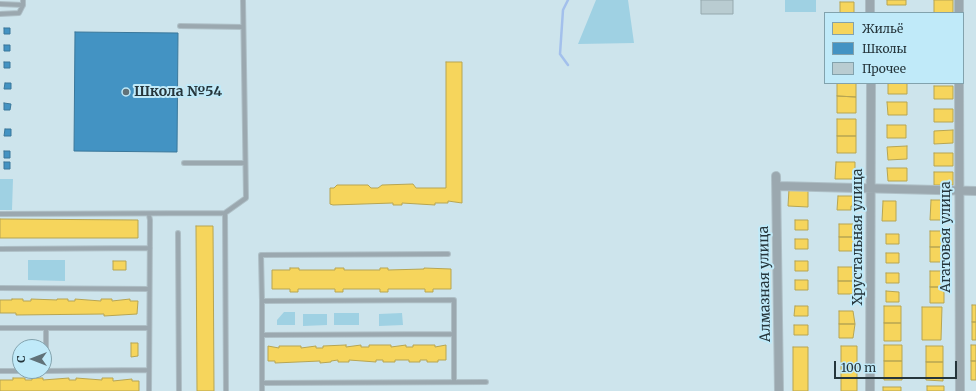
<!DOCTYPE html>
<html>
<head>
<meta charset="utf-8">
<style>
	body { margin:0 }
	#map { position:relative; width:976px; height:391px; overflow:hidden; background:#cde4ec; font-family:Merriweather,serif }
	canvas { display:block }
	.legend { position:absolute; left:824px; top:12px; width:140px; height:72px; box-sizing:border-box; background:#c0eaf9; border:1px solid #82a2ad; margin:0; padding:5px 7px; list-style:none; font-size:12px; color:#25353b }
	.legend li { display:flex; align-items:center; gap:8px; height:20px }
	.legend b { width:20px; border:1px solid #82a2ad }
	.north { position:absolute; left:12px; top:339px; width:40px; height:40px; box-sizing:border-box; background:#c0eaf9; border:1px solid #82a2ad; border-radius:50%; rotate:270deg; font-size:11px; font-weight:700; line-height:16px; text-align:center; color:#25353b }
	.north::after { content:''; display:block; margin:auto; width:14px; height:18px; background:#607279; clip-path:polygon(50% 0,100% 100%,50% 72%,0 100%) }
	.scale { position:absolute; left:834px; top:361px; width:123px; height:18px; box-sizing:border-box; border:2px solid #25353b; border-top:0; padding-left:5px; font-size:12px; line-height:14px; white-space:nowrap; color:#25353b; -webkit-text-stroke:3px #c0eaf9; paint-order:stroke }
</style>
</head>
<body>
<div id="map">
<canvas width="976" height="391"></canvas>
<ul class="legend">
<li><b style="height:11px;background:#f6d55c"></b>Жильё</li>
<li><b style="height:11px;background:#4393c3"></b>Школы</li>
<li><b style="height:11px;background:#b9ccd1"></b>Прочее</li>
</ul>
<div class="north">С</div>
<div class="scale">100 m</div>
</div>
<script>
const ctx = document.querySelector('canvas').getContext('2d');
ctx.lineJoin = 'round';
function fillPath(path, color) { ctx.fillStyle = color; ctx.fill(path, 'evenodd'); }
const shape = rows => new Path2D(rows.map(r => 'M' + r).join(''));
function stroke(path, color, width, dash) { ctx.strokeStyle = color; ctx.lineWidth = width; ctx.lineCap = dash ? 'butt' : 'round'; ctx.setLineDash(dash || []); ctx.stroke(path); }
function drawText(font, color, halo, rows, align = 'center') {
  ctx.font = font + ' Merriweather,serif'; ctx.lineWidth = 4; ctx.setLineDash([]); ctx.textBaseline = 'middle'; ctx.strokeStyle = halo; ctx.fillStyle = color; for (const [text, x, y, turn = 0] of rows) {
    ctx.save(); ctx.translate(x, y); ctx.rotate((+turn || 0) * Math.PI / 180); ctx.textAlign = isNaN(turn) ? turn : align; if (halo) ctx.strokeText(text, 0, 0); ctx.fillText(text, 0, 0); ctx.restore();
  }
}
const green = shape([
	[596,0,628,0,634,43,578,44],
	[785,0,816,0,816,12,785,12],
	[0,179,13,179,12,210,0,210],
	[28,260,65,260,65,281,28,280],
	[284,312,295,312,295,325,277,325,277,320],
	[334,313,359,313,359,325,334,325],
	[402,313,403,325,379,326,379,314],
	[303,314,327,314,327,325,303,326]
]);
const homes = shape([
	[887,0,906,0,906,5,887,5,887,0],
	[934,0,953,0,953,13,934,13,934,0],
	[840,2,854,2,854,13,840,13,840,2],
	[446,62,462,62,462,203,448,201,448,203,435,203,435,205,402,203,402,205,393,205,393,203,333,205,330,204,330,188,334,188,337,185,368,185,371,188,378,188,382,185,413,184,416,188,446,188,446,62],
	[837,83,856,83,856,97,837,96,837,83],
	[888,83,907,83,907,94,888,94,888,83],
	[934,86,953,86,953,99,934,99,934,86],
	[837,96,856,97,856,113,837,113,837,96],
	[887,102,907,102,907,115,888,115,887,102],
	[934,109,953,109,953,122,934,122,934,109],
	[837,119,856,119,856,136,837,136,837,119],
	[887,125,906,125,906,138,887,138,887,125],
	[953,130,953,143,934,144,934,131,953,130],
	[837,136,856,136,856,153,837,153,837,136],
	[907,146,907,159,888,160,887,147,907,146],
	[934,153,953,153,953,166,934,166,934,153],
	[836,162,855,162,855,179,835,179,836,162],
	[887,168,907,168,907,181,888,181,887,168],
	[934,172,953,172,953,185,934,185,934,172],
	[789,189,808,190,808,207,788,206,789,189],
	[838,196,853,196,853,206,851,206,851,210,837,210,838,196],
	[931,200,944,200,944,220,930,220,931,200],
	[883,201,896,201,896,221,882,221,883,201],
	[0,219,138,220,138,238,0,238,0,219],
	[795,220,808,220,808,230,795,230,795,220],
	[839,224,853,224,853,232,855,232,855,237,839,237,839,224],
	[196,226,213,226,214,391,197,391,196,226],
	[930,231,944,231,944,247,930,247,930,231],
	[886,234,899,234,899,244,886,244,886,234],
	[839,237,855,237,855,242,853,242,853,251,839,251,839,237],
	[795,239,808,239,808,249,795,249,795,239],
	[930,247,944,247,944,262,930,262,930,247],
	[886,253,899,253,899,263,886,263,886,253],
	[113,261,126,261,126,270,113,270,113,261],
	[795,261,808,261,808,271,795,271,795,261],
	[838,267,853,267,853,276,855,276,855,281,838,281,838,267],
	[290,268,299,268,299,270,335,270,335,268,344,268,344,270,380,270,380,268,388,268,388,270,424,269,424,268,451,269,451,289,433,289,433,292,425,292,425,289,388,289,388,292,380,292,380,289,343,289,343,292,335,292,335,289,298,289,298,292,290,292,290,289,272,289,272,270,290,270,290,268],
	[930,271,944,271,944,287,930,287,930,271],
	[886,273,899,273,899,283,886,283,886,273],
	[795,280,808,280,808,290,795,290,795,280],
	[838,281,855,281,855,286,853,286,853,294,838,294,838,281],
	[930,287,944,287,944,303,930,303,930,287],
	[886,291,899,292,899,302,886,302,886,291],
	[12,299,23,299,23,301,31,301,31,299,57,300,57,299,68,299,68,301,75,301,75,299,101,301,101,299,112,299,112,301,130,299,130,301,138,301,137,314,104,316,104,314,16,315,16,313,0,313,0,300,12,300,12,299],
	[972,305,976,305,976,322,972,322,972,305],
	[795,306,808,306,808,316,794,316,795,306],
	[884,306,901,306,901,323,884,323,884,306],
	[922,307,942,307,941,340,922,340,922,307],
	[839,311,853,311,855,324,839,324,839,311],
	[972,322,976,322,976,340,972,340,972,322],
	[884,323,901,323,901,341,884,341,884,323],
	[839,324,855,324,853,338,839,338,839,324],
	[794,325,808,325,808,335,794,335,794,325],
	[131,343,138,343,138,356,131,357,131,343],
	[346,345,346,347,361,345,361,347,369,347,369,345,391,345,391,347,406,345,406,347,413,347,413,345,435,345,435,347,446,345,446,360,438,360,438,362,427,362,427,360,420,360,420,362,409,362,409,360,395,360,395,362,383,362,383,360,376,360,376,362,349,360,349,362,338,362,338,360,331,361,331,362,320,363,320,361,275,363,275,361,268,361,268,346,279,348,279,346,301,346,301,348,316,346,316,348,323,348,323,346,346,345],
	[884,345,902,345,902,361,884,361,884,345],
	[971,345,976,345,976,361,971,361,971,345],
	[841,346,857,346,857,391,841,391,841,346],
	[926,346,943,346,943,362,926,362,926,346],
	[793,347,808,347,808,391,793,391,793,347],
	[884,361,902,361,902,380,884,380,884,361],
	[971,361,976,361,976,380,971,380,971,361],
	[926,362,943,362,943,381,926,380,926,362],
	[13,378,25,378,25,380,32,380,32,378,43,378,43,380,69,378,69,380,76,380,76,378,102,380,102,378,113,378,113,381,132,379,132,381,139,381,139,391,0,391,0,380,13,380,13,378],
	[927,386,944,386,944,391,927,391,927,386],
	[883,387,901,387,901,391,883,391,883,387]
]);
const schools = shape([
	[4,28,10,28,10,34,4,34,4,28],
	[75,32,178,33,177,152,74,151,75,32],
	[4,45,10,45,10,51,4,51,4,45],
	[4,62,10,62,10,68,4,68,4,62],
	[5,83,11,83,11,89,4,89,5,83],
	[4,103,11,104,10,110,4,110,4,103],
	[5,129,11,129,11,136,4,136,5,129],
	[4,151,10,151,10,158,4,158,4,151],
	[4,162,10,162,10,169,4,169,4,162]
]);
const stream = shape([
	[568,0,563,10,560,54,568,65]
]);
const building = shape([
	[701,0,733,0,733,14,701,14,701,0]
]);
const service = shape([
	[0,4,23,5,23,0],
	[0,14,19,13,23,5],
	[180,26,243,27],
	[184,163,245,163],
	[225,213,246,198,243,0],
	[0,214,225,213,226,391],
	[149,215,150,220,149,391],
	[178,233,179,391],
	[0,249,150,248],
	[0,288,149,289],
	[262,301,261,255,448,254],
	[0,328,149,328],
	[46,328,46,371],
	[262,335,262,301,454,300,454,382],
	[0,371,20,371],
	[44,371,149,370],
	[262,383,486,382],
	[262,391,262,335,454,334]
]);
const minor = shape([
	[870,0,870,13],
	[959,0,959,13],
	[959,83,960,391],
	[776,176,779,391],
	[777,186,976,191],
	[870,391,871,83]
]);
const markers = [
	[126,92,4,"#607279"]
];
const poiNames = [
	["Школа №54",134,92]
];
const streetNames = [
	["Хрустальная улица",858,237,-90],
	["Агатовая улица",946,237,-90],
	["Алмазная улица",765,284,-91]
];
fillPath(green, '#9fd1e3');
fillPath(homes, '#f6d55c');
stroke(homes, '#b7a552', 1);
fillPath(schools, '#4393c3');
stroke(schools, '#3a779a', 1);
stroke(stream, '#a3c0ec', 2.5);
fillPath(building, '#b9ccd1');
stroke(building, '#95a8ad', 1);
stroke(service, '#aebfc6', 6);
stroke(minor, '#aebfc6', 10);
stroke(service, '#9ba8af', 4);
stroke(minor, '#9ba8af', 8);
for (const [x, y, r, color] of markers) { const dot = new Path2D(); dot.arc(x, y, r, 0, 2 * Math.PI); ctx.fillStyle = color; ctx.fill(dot); stroke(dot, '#c0eaf9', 1.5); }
drawText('bold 14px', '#25353b', '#c0eaf9', poiNames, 'left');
drawText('14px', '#25353b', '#c0eaf9', streetNames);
</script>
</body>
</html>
